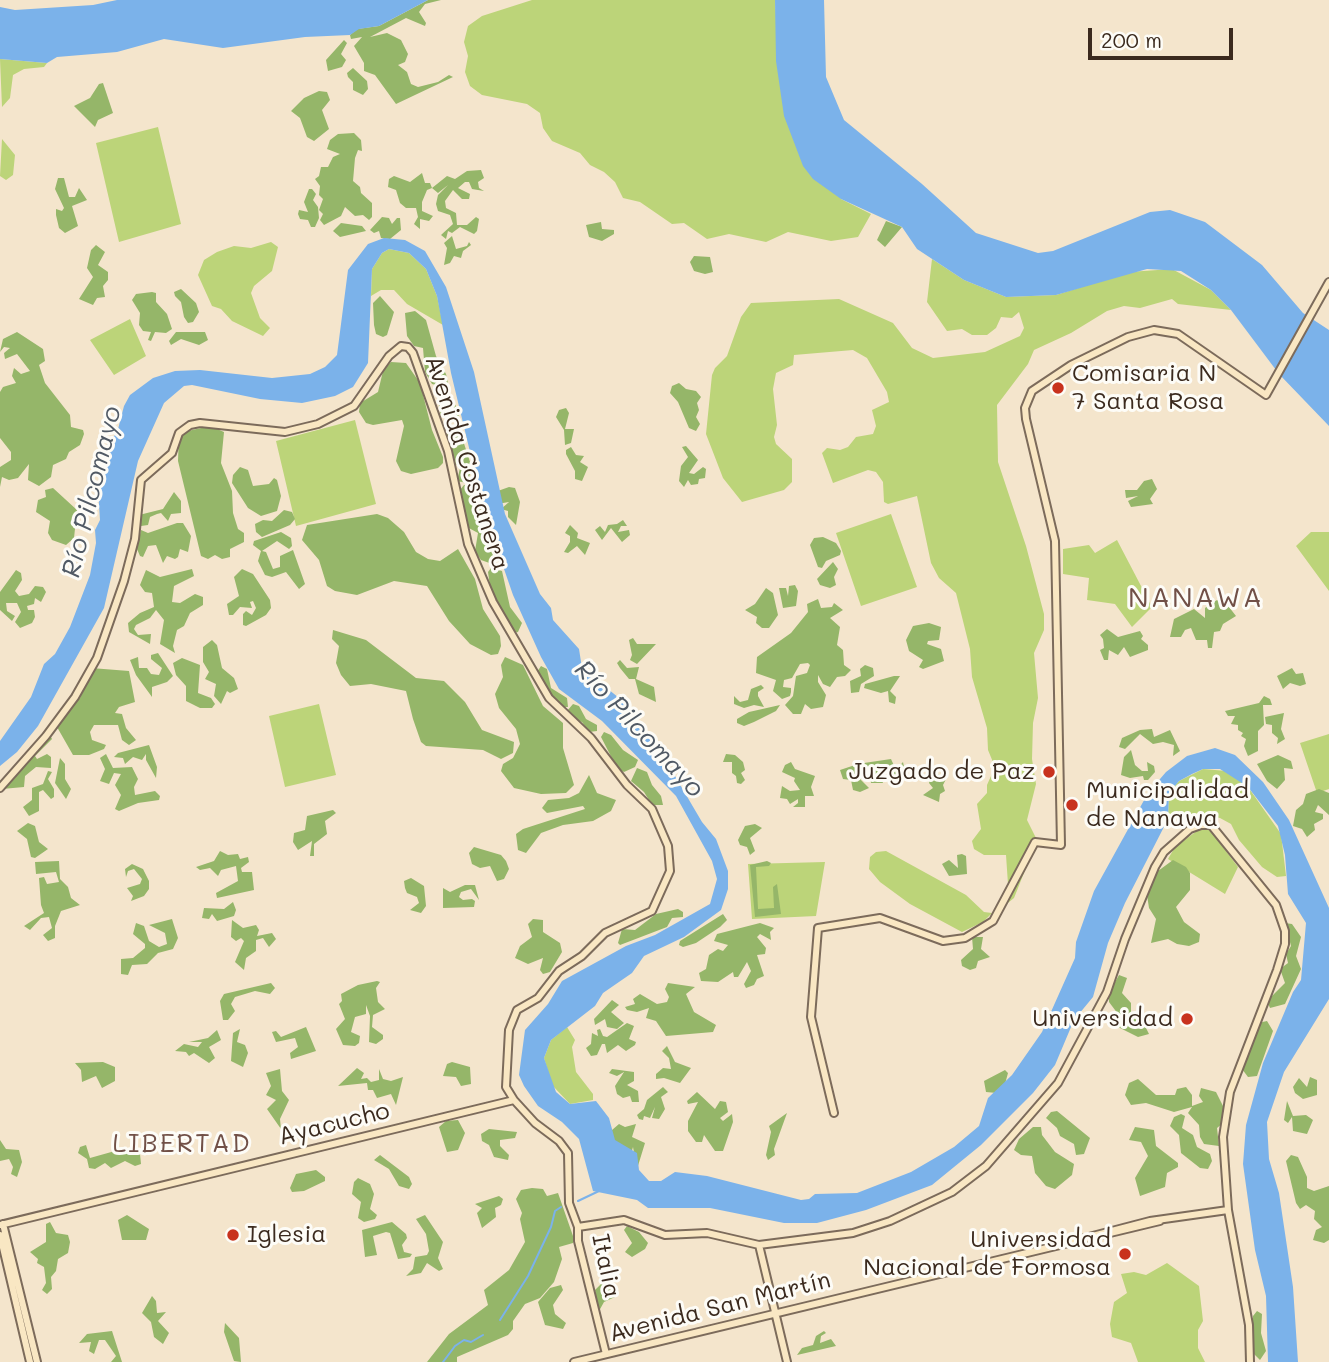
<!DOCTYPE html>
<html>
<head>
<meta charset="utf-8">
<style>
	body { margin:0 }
	#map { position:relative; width:1329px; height:1362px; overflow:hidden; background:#f4e5cc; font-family:Mali,sans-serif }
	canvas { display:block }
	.scale { position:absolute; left:1088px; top:28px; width:145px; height:32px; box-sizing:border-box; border:4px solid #3b2a1e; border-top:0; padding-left:9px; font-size:21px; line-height:24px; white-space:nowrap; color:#3b2a1e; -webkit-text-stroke:5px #fdfcf7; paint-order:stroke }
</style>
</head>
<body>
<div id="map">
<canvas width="1329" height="1362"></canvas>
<div class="scale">200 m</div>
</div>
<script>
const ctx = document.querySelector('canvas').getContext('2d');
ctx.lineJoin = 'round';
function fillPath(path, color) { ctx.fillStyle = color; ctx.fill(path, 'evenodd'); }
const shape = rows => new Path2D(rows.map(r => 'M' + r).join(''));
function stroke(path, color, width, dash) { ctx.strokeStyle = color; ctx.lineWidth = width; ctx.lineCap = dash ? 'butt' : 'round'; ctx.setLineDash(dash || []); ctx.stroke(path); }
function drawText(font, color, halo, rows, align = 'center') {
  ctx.font = font + ' Mali,sans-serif'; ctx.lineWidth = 6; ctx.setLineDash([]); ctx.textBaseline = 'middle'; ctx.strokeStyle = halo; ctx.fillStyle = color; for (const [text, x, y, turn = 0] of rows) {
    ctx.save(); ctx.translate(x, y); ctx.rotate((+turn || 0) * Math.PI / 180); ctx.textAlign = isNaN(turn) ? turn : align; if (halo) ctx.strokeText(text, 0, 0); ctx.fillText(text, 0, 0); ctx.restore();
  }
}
const green = shape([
	[532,0,775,0,777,28,841,199,871,214,858,237,831,241,788,232,766,242,729,234,707,239,684,223,672,224,640,202,623,198,615,182,604,172,590,165,580,153,552,141,543,128,540,113,527,104,482,95,470,86,465,72,468,56,464,42,468,26,482,16],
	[0,59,47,63,44,67,24,69,13,75,10,98,2,107],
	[158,127,181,224,119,242,96,143],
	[2,139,15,155,13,175,6,180,0,176],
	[271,242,278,247,272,271,254,286,251,293,260,318,270,328,263,336,232,321,221,309,212,306,198,275,204,260,217,252,234,246,251,248],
	[389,249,409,253,426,269,437,296,443,325,407,304,394,290,381,290,371,296,372,269,382,253],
	[932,259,964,280,1006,297,1056,295,1129,272,1172,269,1211,290,1231,310,1178,304,1172,299,1140,308,1124,306,1107,311,1071,333,1034,350,1028,364,997,405,998,462,1026,546,1044,614,1044,630,1034,653,1038,698,1033,723,1032,759,1036,784,1027,820,1037,840,1014,898,1004,906,999,901,1006,892,1008,884,1006,855,984,855,974,849,972,841,981,829,977,804,987,793,987,785,995,767,988,750,987,728,972,677,970,649,956,593,939,578,931,563,917,496,888,504,884,502,883,482,876,472,868,470,833,483,822,453,827,448,840,450,848,447,856,437,873,434,876,426,872,410,889,402,887,392,867,358,853,350,794,355,793,365,776,373,773,389,777,425,774,437,776,444,792,459,792,482,784,490,742,502,723,478,706,434,712,375,715,368,727,356,741,317,751,303,839,299,893,323,912,348,933,358,985,352,1020,336,1024,328,1019,312,1012,318,1001,317,996,328,987,335,972,335,962,329,947,331,927,302],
	[130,319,146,356,114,375,90,340],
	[355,420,376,504,296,526,276,441],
	[891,514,917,587,861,606,836,533],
	[1311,532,1329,532,1329,591,1296,546],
	[1117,540,1152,607,1132,627,1115,604,1087,600,1089,578,1063,574,1063,549,1089,545,1095,553],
	[319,704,336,775,285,787,269,716],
	[1329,734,1329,789,1317,793,1300,743],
	[1203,769,1227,771,1248,787,1281,834,1286,876,1277,877,1262,867,1239,840,1231,824,1220,818,1199,813,1168,819,1169,793,1179,781],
	[1201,828,1210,830,1238,867,1225,894,1168,859,1175,847],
	[886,851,966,895,984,912,992,913,983,922,962,932,910,904,880,882,869,869,870,857,876,852],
	[825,862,816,916,752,919,748,864],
	[567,1027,575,1040,572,1047,576,1072,593,1094,593,1100,570,1104,552,1085,544,1058,551,1040],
	[1167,1263,1199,1286,1203,1321,1198,1330,1198,1348,1205,1362,1138,1362,1131,1343,1112,1337,1110,1324,1114,1302,1127,1293,1121,1274,1134,1272,1146,1275]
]);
const forest = shape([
	[428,0,441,0,425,4,419,12,426,23,425,26,406,18,370,37,387,33,401,40,408,54,405,62,398,65,407,72,411,84,418,87,438,82,449,75,453,77,396,104,375,75,364,71,364,63,354,46,362,37,351,39,350,35,357,29,379,26],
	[344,40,347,43,341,54,346,60,342,67,328,71,326,60],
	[353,68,367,81,368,89,363,95,353,90,353,82,348,77,347,73],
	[103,83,113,113,98,120,95,127,74,106,90,98,99,84],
	[319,91,327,92,330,100,322,110,329,129,314,141,307,137,300,118,291,111,304,98],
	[354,133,361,140,362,151,358,150,355,158,353,181,360,187,361,193,372,203,372,217,369,220,363,215,355,216,345,207,341,216,324,225,320,220,323,214,319,210,323,199,319,195,320,186,315,179,319,176,321,167,328,167,333,157,340,154,327,149,330,140,338,134],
	[481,170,484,178,478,182,479,188,484,191,472,189,469,182,465,182,458,188,470,194,469,199,462,199,453,190,445,201,446,208,456,213,457,225,467,225,476,217,479,219,477,231,474,234,460,227,452,233,448,231,446,239,441,235,453,224,450,215,438,211,436,204,438,195,448,185,438,193,432,188,427,190,422,202,422,211,433,216,429,221,420,219,420,229,414,224,418,217,416,208,406,208,400,203,396,190,388,187,389,179,394,176,410,182,422,173,425,183,430,183,432,188,447,176,455,179,467,171],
	[58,178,64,178,69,197,75,197,79,188,87,200,72,206,78,226,65,233,59,228,56,215,56,209,62,211,64,208,55,189],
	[309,189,312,189,316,194,313,200,318,207,319,218,315,227,311,227,308,220,300,219,298,214,299,210,308,212,304,202],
	[382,217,389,218,392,224,397,218,400,218,401,230,390,239,381,238,379,231,374,233,370,230],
	[886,221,902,227,885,247,877,240],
	[601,222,602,229,614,230,614,234,602,241,589,237,586,225],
	[341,223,362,226,366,231,340,237,333,231],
	[452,236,456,249,467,246,469,242,471,245,463,251,461,258,454,256,450,263,444,265,447,248,444,243],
	[96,245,105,252,98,265,108,272,108,280,103,286,105,297,97,298,93,305,79,299,93,277,87,268,91,250],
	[694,256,710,257,713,272,705,274,694,271,690,262],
	[181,289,196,303,199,312,193,322,188,323,184,317,181,302,175,296,174,292],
	[152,292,156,293,156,302,167,314,172,329,166,333,155,332,151,341,148,340,151,332,143,331,139,325,140,313,132,300,136,294],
	[380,296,394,312,387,335,383,337,376,334,374,325,373,303],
	[415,311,426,320,436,356,446,374,448,383,440,386,432,384,425,372,423,348,414,346,407,336,405,313],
	[17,332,43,349,45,361,39,365,45,383,70,415,71,427,83,430,84,434,80,445,69,452,66,459,53,465,51,477,39,486,28,480,29,464,18,478,9,480,2,477,0,487,0,467,11,460,11,452,0,438,0,392,3,387,16,383,12,376,14,368,21,374,30,371,17,354,5,359,4,353,10,348,4,347,0,352,3,339],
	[176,332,205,332,208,340,199,345,181,339,171,345,169,341],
	[391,362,406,363,420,383,432,430,443,457,443,463,438,468,411,474,401,471,396,461,404,426,402,420,373,425,366,423,359,412,360,403,378,392,383,371],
	[679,383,686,389,696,391,701,397,697,403,699,410,696,417,700,424,696,431,689,428,678,402,670,393,672,386],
	[443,392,448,392,457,408,459,415,454,421,441,416,439,405],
	[566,408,569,413,565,429,574,429,571,443,565,445,564,430,556,417,559,410],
	[457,422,472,468,467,483,457,481,460,468,453,462,447,434],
	[210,426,224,432,221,463,232,491,233,513,238,529,244,533,244,542,230,549,230,557,222,559,215,555,208,559,201,556,178,461,179,433],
	[686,446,698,460,689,473,694,474,703,467,706,469,705,478,699,479,698,484,691,485,688,480,684,487,679,481,681,466,688,457,682,447],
	[571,447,576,455,584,456,580,462,588,467,582,481,575,479,575,471,566,454,566,450],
	[240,467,248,470,253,486,269,484,274,478,277,480,281,496,277,511,261,516,248,508,232,483,233,475],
	[1152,479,1157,489,1150,499,1153,504,1131,507,1128,501,1138,496,1126,498,1125,490,1137,490,1144,481],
	[464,485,473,486,489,533,487,541,496,551,495,565,481,560,475,551,478,533,467,527,459,491],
	[509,487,515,488,520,502,516,525,508,517,508,511,501,509,509,502,497,504,495,492],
	[53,488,77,510,74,538,66,545,52,540,48,533,50,521,36,512,38,500,46,497,45,490],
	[174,492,181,501,181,513,171,514,168,521,161,513,157,514,150,517,148,525,141,526,139,515,163,509],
	[284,510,292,512,295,519,290,525,262,537,256,532,255,524,263,520,272,521],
	[377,514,388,518,404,532,416,552,428,559,440,561,458,549,475,579,483,609,500,636,501,646,498,654,491,655,470,644,449,621,427,586,394,581,357,595,335,591,327,586,319,560,302,540,307,525],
	[623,520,627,526,621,526,618,532,629,530,630,535,622,542,611,528,602,540,595,530,600,526,605,532,608,525,617,524],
	[177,523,183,523,191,536,188,552,180,549,178,557,175,559,167,556,163,563,156,545,148,546,143,557,140,556,137,549,141,530,148,533],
	[570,525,578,533,577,538,590,543,585,555,577,546,568,553,564,552,570,542,570,536,565,533],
	[281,532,291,538,292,546,289,549,277,541,262,551,266,552,273,569,280,567,280,556,293,550,305,584,299,589,286,572,272,577,265,575,258,561,261,551,253,545,254,541],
	[823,537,836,543,841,551,840,555,826,561,822,568,818,567,810,545,814,538],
	[833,562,838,569,834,577,836,585,830,588,820,585,817,579],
	[491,568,502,571,510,607,522,623,518,632,514,633,499,611,490,587,488,572],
	[192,569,194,576,174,586,172,602,180,603,195,594,203,597,203,605,190,613,184,626,177,630,173,646,175,653,160,644,164,620,156,610,150,618,136,625,134,629,138,635,151,634,150,644,129,632,128,623,140,613,154,607,152,593,145,592,140,585,146,570,160,577],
	[242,569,253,574,270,600,271,608,266,615,246,626,243,625,243,614,246,611,252,615,256,608,253,601,250,602,252,608,240,607,233,615,229,615,227,604,239,596,234,577],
	[16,570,21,573,22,580,15,591,19,596,29,594,35,586,43,587,46,592,41,602,35,598,34,604,27,606,28,610,34,610,35,617,32,623,20,628,15,622,21,612,17,603,6,603,7,611,15,616,12,621,0,610,0,592],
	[795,585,798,591,796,606,783,608,779,588,786,588,788,596,789,586],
	[766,588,773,593,778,615,769,628,762,628,756,623,757,617,745,610,755,604],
	[818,599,821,608,832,607,834,603,843,610,830,618,840,627,837,645,843,650,844,665,851,670,845,676,837,677,830,687,823,684,818,675,818,682,826,695,823,707,811,709,805,704,801,714,793,714,785,705,793,696,796,676,807,673,810,665,808,663,800,664,792,678,784,680,783,687,791,688,791,692,790,696,782,699,773,691,776,680,756,673,757,657,791,633,808,612,807,604],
	[1217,600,1221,602,1220,609,1229,607,1236,616,1223,624,1220,631,1214,632,1212,648,1208,648,1207,640,1196,640,1191,628,1185,630,1181,637,1170,637,1174,619,1194,609,1205,618,1205,608],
	[929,623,941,627,939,640,928,641,927,644,941,649,944,661,923,669,919,667,923,660,909,651,906,640,913,626],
	[1107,629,1118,637,1140,631,1143,636,1141,639,1148,645,1148,650,1130,657,1124,647,1118,655,1109,650,1108,660,1104,660,1100,650,1104,648,1103,639,1100,635],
	[333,630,366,640,416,678,444,681,465,702,482,730,514,742,513,753,501,759,483,750,426,746,421,742,413,719,406,691,371,684,350,686,341,675,336,663,339,646,332,639],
	[633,638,637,644,656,644,637,664,630,660,632,655,629,640],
	[212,640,217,645,222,668,234,678,238,689,230,693,227,691,221,704,214,696,216,684,205,679,209,672,203,662,203,647],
	[158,653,173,676,167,682,152,687,152,697,136,675,130,660,138,657,139,668,147,668,151,674,159,675,162,668,151,659,151,655],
	[505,657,523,665,543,706,563,723,563,748,574,785,566,793,541,794,514,788,501,771,503,764,513,758,520,744,516,729,499,708,495,694,503,677,501,665],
	[182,658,200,665,198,693,211,698,215,704,212,708,200,708,186,701,186,686,176,675,173,663],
	[620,660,627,668,639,667,636,679,654,687,656,702,639,694,635,679,629,679,620,668,617,663],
	[865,665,873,668,874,676,861,684,859,692,851,693,850,681,861,676,860,669],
	[541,666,547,669,551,688,567,698,568,707,561,707,552,698,537,672],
	[91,668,129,671,135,702,119,707,115,713,122,714,126,728,136,740,129,745,122,740,118,725,94,725,90,732,92,740,106,745,104,749,89,755,73,755,57,727,57,719,80,698],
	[1292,668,1296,674,1303,673,1306,684,1300,686,1290,683,1283,689,1277,676],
	[894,676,900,676,890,691,896,697,895,704,889,702,888,691,881,693,864,688,865,684],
	[761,685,764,688,758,692,758,696,764,707,754,705,744,708,734,704,734,696,740,702,748,700,751,689],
	[1264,696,1270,699,1272,705,1263,705,1264,725,1258,731,1258,751,1248,756,1244,746,1246,739,1241,736,1243,733,1238,730,1238,725,1231,724,1235,716,1228,716,1225,711,1259,703],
	[573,704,579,706,586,719,597,725,597,731,589,732,582,722,574,720,567,711],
	[780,705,776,711,754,722,744,726,737,723,737,719,749,712],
	[1284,713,1281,729,1285,739,1277,744,1278,738,1272,733,1272,725,1266,724,1265,717],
	[1152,729,1154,737,1170,730,1180,751,1173,756,1174,745,1163,742,1153,744,1140,734,1125,749,1119,747,1122,738,1140,730],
	[604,732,611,735,623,750,638,760,635,767,624,772,617,768,601,737],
	[50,735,52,739,35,756,37,759,47,754,51,757,51,768,36,767,25,776,24,787,2,789,15,778,20,767],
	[149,745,157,767,156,778,146,760,146,754,142,760,133,757,125,764,123,758,114,757,118,753],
	[1131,750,1135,765,1142,771,1148,771,1147,762,1154,766,1155,772,1148,780,1144,780,1143,776,1130,778,1121,775,1124,757],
	[106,754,113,768,132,767,138,779,134,787,135,795,155,791,160,796,159,800,138,803,119,811,115,809,121,795,115,785,121,774,114,773,109,784,100,781,105,769,100,758],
	[726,754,735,755,743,762,745,770,741,773,745,780,741,784,737,783,736,776,732,773,732,762,723,762],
	[1278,755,1291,761,1293,769,1284,768,1285,780,1277,789,1267,781,1257,764],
	[60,758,65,764,65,779,71,789,66,799,55,783],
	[891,759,896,770,903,762,906,776,895,783,891,768,882,764,878,770,883,783,871,783,870,773,863,771,864,763],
	[791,762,795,769,815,776,811,787,814,796,805,796,805,807,793,807,798,803,798,799,790,804,787,799,780,798,782,786,790,791,800,790,794,781,795,778,782,772,785,765],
	[858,764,861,780,869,788,860,792,853,790,851,780,843,779,840,770],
	[637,768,647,772,652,785,661,796,663,805,652,805,644,792,631,781],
	[932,770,946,779,943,785,945,791,940,794,939,802,923,795,933,788,929,783],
	[48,771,52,772,48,779,54,789,54,797,51,799,43,790,39,792,39,811,29,816,23,807,32,800,32,788,43,784],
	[589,775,597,793,616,800,611,811,593,821,563,825,541,833,526,853,518,850,516,834,523,829,585,809,583,806,547,813,542,808,548,800,569,798,579,793],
	[1319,789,1329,793,1329,815,1318,805,1315,812,1323,814,1323,819,1314,824,1315,830,1307,837,1302,829,1293,826,1296,810,1303,804,1306,794],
	[333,810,336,813,325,821,327,834,314,844,314,856,310,856,312,841,298,850,293,842,294,833,305,830,307,816],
	[28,823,35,826,39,842,48,849,35,858,31,857,27,839,17,831],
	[755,824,762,828,750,838,755,851,750,855,747,847,740,845,738,840,745,826],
	[474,847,501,855,506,861,509,869,504,879,497,881,490,866,480,868,472,864,469,853],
	[220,851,228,855,238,854,240,859,248,857,249,862,241,868,242,872,252,872,254,890,217,898,216,893,238,881,236,866,221,870,218,876,210,868,200,870,196,867,214,861],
	[962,854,966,856,967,874,949,876,942,864,949,860,958,868,957,855],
	[1173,860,1186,867,1190,873,1190,890,1176,907,1184,922,1200,934,1199,942,1189,946,1177,944,1168,939,1151,943,1156,919,1149,908,1147,895,1158,871],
	[59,861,60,879,68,887,71,898,80,905,61,911,55,926,55,938,48,941,43,935,52,928,49,917,41,918,30,930,24,926,44,913,41,905,39,878,44,877,47,884,59,882,56,872,36,874,35,862],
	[767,861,771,863,769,866,756,867,758,909,774,908,773,887,777,884,781,914,755,917,750,865],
	[132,864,143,869,149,881,149,889,144,896,131,901,133,896,127,888,140,884,142,879,134,869,128,871,126,877,125,869],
	[411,878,424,886,426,906,421,913,410,910,419,903,417,897,407,893,405,888,404,881],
	[465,885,475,885,479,900,471,889,461,892,459,897,463,900,472,899,475,901,474,907,443,908,443,888,450,892],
	[233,902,236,910,234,916,217,921,212,914,209,919,202,918,204,908,224,909],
	[678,909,683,912,683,917,672,918,667,927,620,945,618,943,622,929,635,930,656,914],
	[723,914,727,920,720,927,696,943,683,947,679,945,680,941],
	[172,919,178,938,173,949,158,953,147,964,132,965,128,975,121,974,121,959,133,958,145,948,145,944,133,934,136,923,144,926,149,941,159,947,167,944,165,933,149,925],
	[533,919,543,920,543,932,560,943,562,952,550,972,543,974,540,970,543,958,528,964,515,958,520,946,532,937,528,924],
	[232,920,243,928,256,925,259,930,257,936,272,933,276,939,269,947,263,938,256,940,256,951,246,958,244,970,235,962,244,941,241,938,236,941,231,937],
	[760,923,774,928,770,932,771,940,760,934,757,937,766,948,765,954,757,955,764,976,757,979,754,985,746,988,744,984,751,971,747,962,738,977,734,977,733,972,718,982,701,981,699,973,706,969,709,955,718,949,723,951,728,945,714,941,717,934],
	[1285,923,1292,924,1301,937,1296,956,1301,969,1285,1004,1270,1008,1267,1001,1285,983,1280,969,1288,963,1286,954,1291,946],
	[972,937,983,937,981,949,990,957,978,961,976,968,970,970,962,966,961,960,973,949],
	[1119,975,1127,978,1122,993,1131,1003,1131,1016,1145,1026,1149,1034,1138,1037,1118,1027,1121,1018,1109,1002,1109,993],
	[377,981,380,982,376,988,378,1002,385,1009,373,1015,372,1027,383,1035,383,1039,376,1044,369,1042,370,1016,366,1005,366,1014,355,1017,351,1032,360,1036,359,1043,355,1046,343,1045,336,1029,345,1019,339,1004,342,1001,341,994,358,985],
	[271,983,275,988,270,994,255,991,235,997,231,1004,235,1011,228,1020,223,1020,220,1001,224,994],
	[668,983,695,987,686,994,694,1012,716,1025,713,1032,666,1036,656,1021,646,1018,649,1008,637,1012,627,1010,625,1007,635,1004,633,999,640,994,657,1004,667,1002,669,997,665,989],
	[612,1000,619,1005,611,1012,624,1023,617,1029,607,1027,605,1019,595,1025,594,1019],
	[1267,1021,1273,1031,1257,1076,1248,1077,1242,1069,1243,1061,1256,1037,1258,1023],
	[627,1023,634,1026,629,1039,636,1042,635,1045,626,1051,618,1045,607,1053,605,1044,602,1044,597,1055,591,1056,586,1048,591,1044,592,1033,598,1036,597,1030,600,1029,603,1036,607,1037],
	[306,1027,316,1051,291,1059,290,1053,298,1047,295,1038,276,1042,272,1032,276,1031,281,1037],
	[240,1029,237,1042,245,1045,248,1053,243,1067,231,1061,233,1033],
	[217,1030,221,1040,209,1047,215,1058,209,1063,194,1053,189,1056,186,1052,175,1051,184,1044,198,1047,202,1042,189,1042,208,1038],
	[667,1046,675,1062,691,1068,680,1083,664,1078,656,1079,656,1074,663,1068,671,1069,669,1058,662,1051],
	[103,1062,115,1067,115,1081,102,1088,96,1076,82,1082,81,1070,75,1063],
	[452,1062,470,1067,471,1084,461,1086,456,1077,443,1076,447,1064],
	[357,1068,364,1073,361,1079,367,1078,371,1082,379,1080,379,1069,383,1079,391,1081,403,1077,396,1105,391,1094,377,1098,373,1090,368,1090,367,1083,338,1086],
	[280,1069,282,1091,289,1100,280,1119,281,1129,267,1109,276,1100,266,1095,271,1086,266,1073],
	[612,1069,634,1072,634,1081,627,1085,638,1091,639,1102,632,1102,630,1096,623,1098,617,1094,615,1086,624,1072,617,1076,609,1073],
	[1005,1070,1008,1073,1005,1084,997,1093,986,1092,984,1081],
	[1310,1077,1317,1080,1317,1095,1303,1099,1295,1093,1293,1087,1299,1078,1307,1087],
	[1138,1079,1156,1095,1175,1095,1177,1089,1186,1087,1192,1095,1192,1106,1203,1102,1199,1096,1201,1088,1216,1092,1225,1110,1223,1123,1217,1128,1219,1146,1204,1144,1200,1137,1199,1125,1188,1113,1192,1107,1174,1112,1146,1103,1131,1105,1125,1095,1129,1083],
	[663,1087,668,1092,661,1097,665,1109,659,1119,652,1118,655,1107,650,1118,644,1116,643,1120,639,1119,637,1115,644,1109,647,1100],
	[697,1092,715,1109,720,1101,726,1102,728,1112,720,1118,723,1121,732,1114,733,1122,723,1151,715,1151,704,1135,702,1142,696,1142,688,1131,688,1121,698,1102,688,1104,687,1101],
	[1287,1101,1293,1116,1306,1115,1313,1120,1307,1134,1293,1131,1292,1117,1288,1123,1284,1120],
	[1057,1111,1090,1138,1084,1154,1076,1155,1074,1144,1060,1136,1057,1128,1046,1118,1051,1112],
	[787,1113,774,1149,775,1155,768,1160,766,1155,771,1132,769,1126],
	[1181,1114,1185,1116,1182,1128,1193,1135,1197,1147,1210,1154,1212,1161,1208,1169,1200,1168,1181,1153,1179,1135,1170,1126,1174,1117],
	[458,1120,465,1133,458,1150,447,1152,439,1127,446,1121],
	[619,1124,625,1127,636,1124,632,1137,645,1143,637,1169,633,1147,631,1154,605,1136],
	[1033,1127,1041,1127,1042,1135,1055,1152,1074,1164,1072,1175,1055,1189,1046,1186,1035,1173,1032,1156,1021,1155,1014,1150,1019,1139],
	[1135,1127,1154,1130,1156,1146,1178,1163,1178,1167,1167,1173,1165,1187,1140,1196,1135,1178,1148,1156,1141,1142,1129,1140],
	[489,1129,517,1132,515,1138,500,1140,500,1146,509,1155,508,1160,494,1157,489,1145,482,1141,481,1134],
	[0,1140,6,1149,19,1150,22,1162,17,1177,11,1174,13,1167,9,1159,0,1161],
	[86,1145,90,1158,122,1149,129,1154,140,1154,141,1164,135,1166,125,1161,111,1168,105,1163,95,1169,89,1168,87,1159,78,1153,80,1147],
	[380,1155,409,1177,412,1184,409,1189,399,1186,389,1169,374,1160],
	[1291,1155,1298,1157,1307,1177,1307,1188,1314,1191,1329,1186,1329,1240,1324,1243,1313,1240,1316,1230,1322,1227,1314,1219,1315,1211,1306,1205,1300,1209,1296,1203,1286,1161],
	[316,1170,325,1177,325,1181,304,1191,292,1192,290,1188,296,1174],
	[358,1178,370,1184,374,1194,370,1209,377,1215,375,1219,364,1222,358,1218,361,1202,352,1194,354,1182],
	[532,1188,543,1189,547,1196,558,1193,573,1236,573,1243,559,1247,562,1259,554,1282,540,1298,525,1304,513,1321,513,1329,508,1335,457,1357,457,1362,427,1362,449,1334,488,1305,484,1290,509,1270,525,1242,520,1219,522,1213,516,1199,521,1190],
	[499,1196,503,1199,501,1205,495,1208,496,1217,482,1228,477,1213,482,1208,475,1204],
	[127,1215,149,1229,146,1240,122,1240,118,1220],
	[425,1215,443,1242,438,1258,443,1269,439,1271,427,1263,421,1273,406,1276,413,1269,415,1257,427,1255,429,1251,426,1234,416,1219],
	[50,1222,56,1233,68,1235,70,1242,68,1253,58,1259,56,1271,51,1277,52,1289,47,1294,42,1290,46,1283,44,1267,37,1263,38,1259,30,1252,46,1242,46,1224],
	[392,1222,406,1234,407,1238,402,1245,404,1252,412,1254,410,1257,398,1259,390,1233,386,1232,373,1236,377,1255,365,1257,362,1230],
	[627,1226,639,1232,648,1243,645,1249,632,1257,625,1252,632,1243,624,1230],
	[602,1283,612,1286,615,1297,604,1302,599,1311,595,1290],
	[561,1285,563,1290,553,1305,555,1314,566,1323,563,1329,545,1325,538,1302,550,1288],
	[152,1296,156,1301,157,1313,166,1312,158,1321,169,1333,163,1344,154,1337,151,1322,142,1313],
	[1257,1311,1262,1314,1261,1333,1266,1351,1260,1360,1252,1352,1253,1316],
	[225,1323,239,1338,241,1362,234,1361,224,1332],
	[112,1331,122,1362,111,1362,116,1356,105,1340,99,1340,94,1354,89,1351,91,1342,79,1343,87,1334],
	[824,1331,826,1333,821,1336,820,1343,831,1339,836,1346,797,1355,802,1348,813,1345,816,1336]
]);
const water = shape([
	[117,0,428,0,379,26,359,29,350,35,305,37,223,48,164,39,117,52,57,57,47,63,0,59,0,7,15,10,93,5],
	[775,0,824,0,826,77,844,120,922,184,976,233,1038,253,1053,251,1150,212,1170,210,1205,222,1262,265,1303,313,1329,330,1329,426,1279,374,1231,310,1211,290,1181,271,1147,269,1056,295,1006,297,964,280,917,249,902,227,841,199,813,179,803,166,784,116,776,61],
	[384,238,405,240,425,251,446,287,474,372,505,514,540,594,551,608,553,620,579,649,582,668,624,702,662,754,702,822,716,839,728,871,728,889,721,910,684,937,644,956,632,973,603,993,595,1006,551,1040,544,1058,556,1092,570,1104,596,1101,609,1118,615,1140,637,1153,639,1170,649,1181,661,1181,675,1172,707,1176,801,1200,809,1199,815,1194,857,1193,911,1172,954,1147,979,1126,988,1098,1012,1075,1042,1032,1075,958,1076,942,1094,891,1148,793,1166,772,1187,756,1215,748,1235,755,1263,782,1289,820,1329,908,1329,999,1284,1072,1267,1122,1269,1159,1279,1193,1293,1287,1298,1362,1268,1362,1266,1296,1255,1250,1243,1164,1246,1125,1263,1063,1293,992,1301,980,1306,923,1288,894,1285,855,1278,826,1248,787,1220,769,1203,769,1192,774,1179,781,1169,793,1168,819,1125,903,1108,943,1093,997,1074,1020,1055,1065,1033,1093,981,1145,932,1185,866,1210,817,1223,784,1223,710,1208,648,1208,637,1200,593,1191,579,1139,562,1122,538,1106,524,1086,519,1075,525,1030,548,1004,562,981,626,946,655,935,710,904,717,879,712,861,676,796,602,721,559,689,541,657,513,595,485,514,451,373,437,296,426,269,409,253,389,249,382,253,372,269,368,363,353,387,335,396,302,403,260,399,192,385,184,386,164,403,138,461,104,608,38,726,17,752,0,766,0,741,31,697,44,664,55,654,70,627,90,575,96,543,95,530,100,520,98,490,108,442,117,433,124,406,130,395,153,378,175,371,200,370,272,378,310,374,325,367,337,355,348,270,368,244]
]);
const stream = shape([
	[578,1201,599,1191],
	[500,1320,528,1276,551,1227,555,1211,561,1207],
	[443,1362,455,1346,464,1340,471,1342,483,1335]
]);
const secondary = shape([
	[0,788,46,736,75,697,97,658,124,581,135,539,141,480,172,453,179,433,190,425,200,423,285,432,318,424,354,406,389,356,401,346,408,347,413,353,448,451,468,544,493,602,549,698,591,738,627,785,652,809,668,846,670,871,652,911,605,933,582,956,559,971,538,998,517,1010,509,1030,506,1087,514,1100,535,1123,559,1141,568,1153,569,1203,578,1227,624,1220,665,1235,707,1233,759,1245,853,1233,890,1221,952,1192,986,1166,1058,1083,1107,992,1125,939,1155,867,1164,852,1190,829,1201,825,1211,825,1276,905,1285,931,1285,944,1277,970,1230,1092,1223,1137,1228,1210,1249,1325,1250,1362],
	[834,1113,811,1017,818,928,880,918,943,941,965,938,993,921,1035,842,1061,845,1055,541,1026,419,1025,408,1032,391,1071,365,1128,337,1154,330,1178,334,1266,395,1329,282],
	[3,1224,37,1362],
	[0,1225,514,1100],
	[578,1227,578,1241,606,1354],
	[0,1235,30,1362],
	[759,1245,787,1362],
	[1039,1250,1150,1221,1228,1210],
	[574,1362,1160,1221]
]);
const markers = [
	[1058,388,7,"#c8321e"],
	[1049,772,7,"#c8321e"],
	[1072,805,7,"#c8321e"],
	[1187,1019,7,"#c8321e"],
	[233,1235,7,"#c8321e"],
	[1125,1254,7,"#c8321e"]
];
const poiNames = [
	["Comisaria N",1072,374],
	["7 Santa Rosa",1072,402],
	["Juzgado de Paz",1035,772,"right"],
	["Municipalidad",1086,791],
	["de Nanawa",1086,819],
	["Universidad",1173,1019,"right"],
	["Iglesia",247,1235],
	["Universidad",1111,1240,"right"],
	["Nacional de Formosa",1111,1268,"right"]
];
const streetNames = [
	["Avenida Costanera",467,463,72],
	["Ayacucho",334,1124,-14],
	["Italia",606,1266,78],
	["Avenida San Martín",720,1307,-14]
];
const waterNames = [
	["Río Pilcomayo",92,492,-76],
	["Río Pilcomayo",639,729,47]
];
const neighbourhoodNames = [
	["LIBERTAD",182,1144]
];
const quarterNames = [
	["NANAWA",1196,598]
];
fillPath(green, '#bcd479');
fillPath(forest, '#95b669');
fillPath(water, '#7bb2ea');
stroke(stream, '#7bb2ea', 2);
stroke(secondary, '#7c6b5b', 10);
stroke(secondary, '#f9e7c3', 6);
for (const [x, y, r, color] of markers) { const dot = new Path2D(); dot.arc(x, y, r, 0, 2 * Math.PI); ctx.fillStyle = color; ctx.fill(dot); stroke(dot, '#fdfcf7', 2.5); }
drawText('24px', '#3b2a1e', '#fdfcf7', poiNames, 'left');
drawText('24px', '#3b2a1e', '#fdfcf7', streetNames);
drawText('italic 26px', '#515a65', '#fdfcf7', waterNames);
ctx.letterSpacing = '2px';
drawText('26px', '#715047', '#fdfcf7', neighbourhoodNames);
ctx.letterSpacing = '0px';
ctx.letterSpacing = '2px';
drawText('28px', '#715047', '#fdfcf7', quarterNames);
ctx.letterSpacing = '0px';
</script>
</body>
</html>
